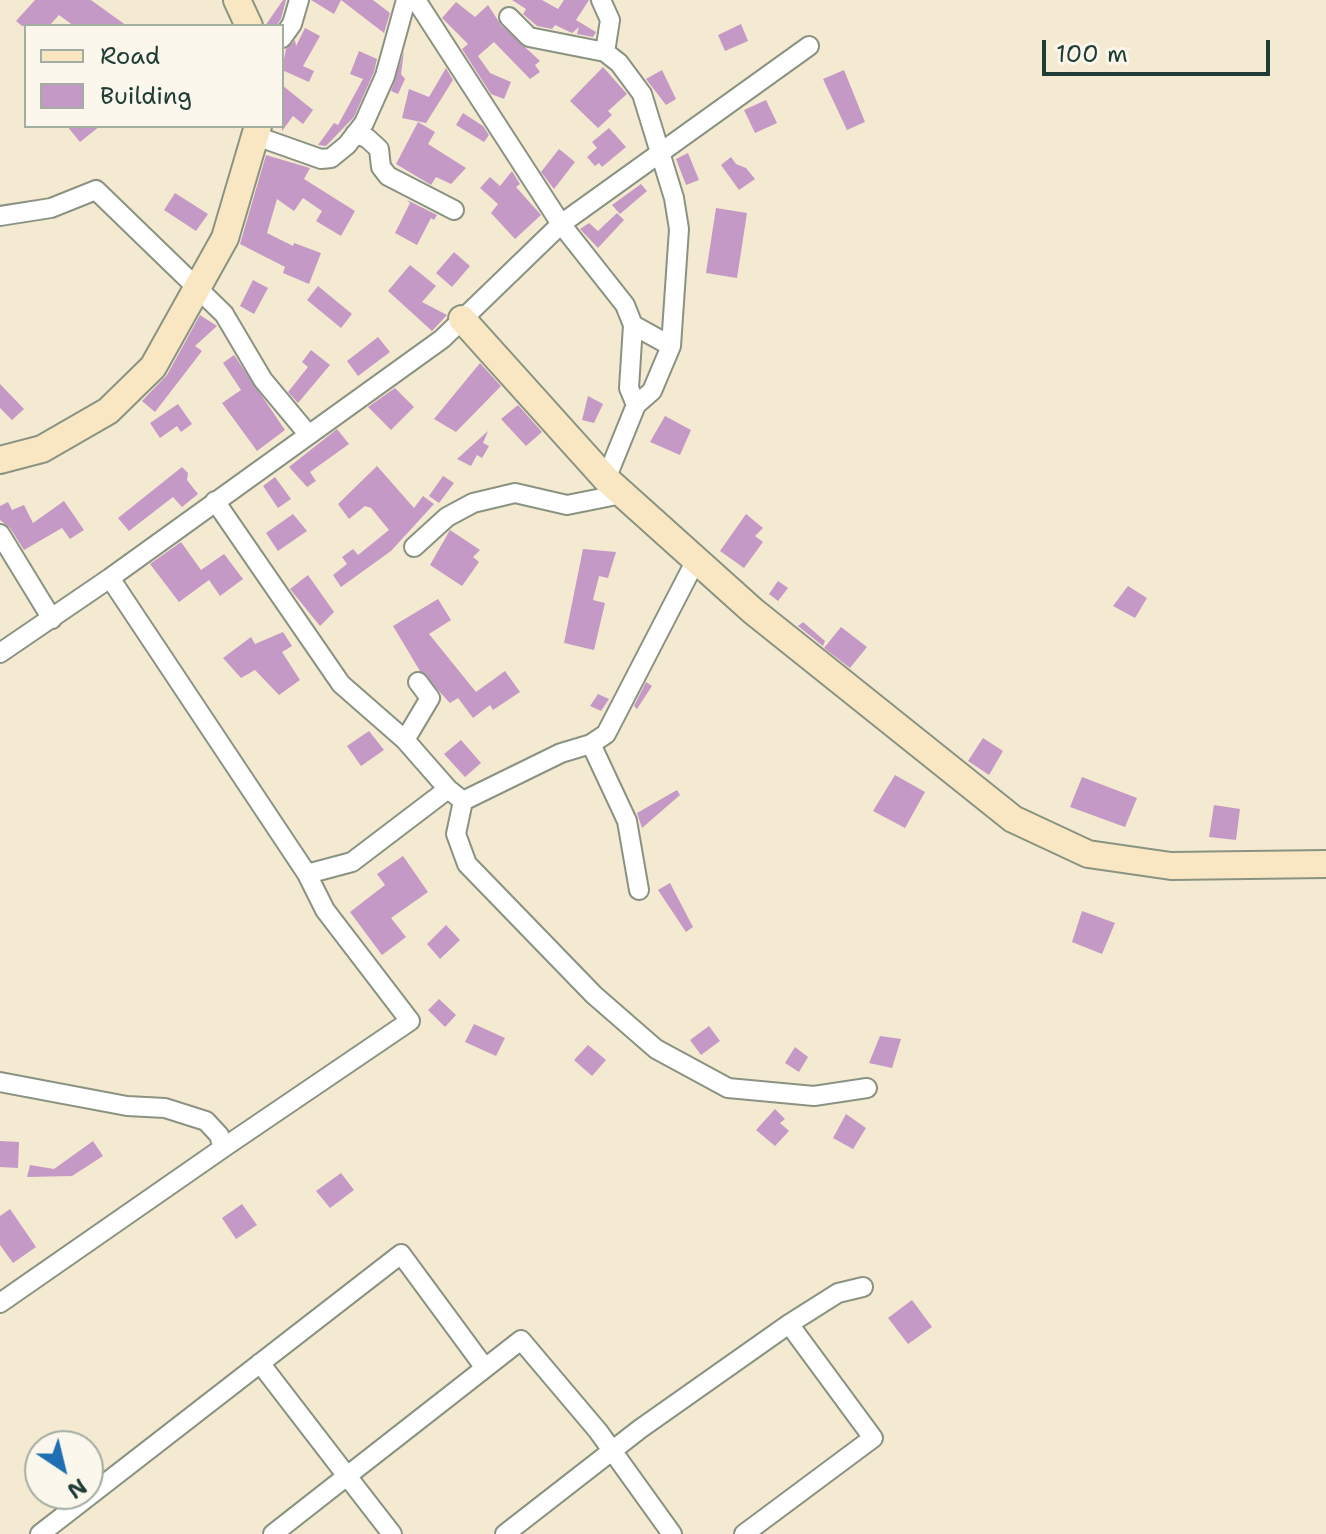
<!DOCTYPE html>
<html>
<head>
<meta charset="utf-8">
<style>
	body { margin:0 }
	#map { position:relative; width:1326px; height:1534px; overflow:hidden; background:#f4e9d1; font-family:"Shantell Sans",sans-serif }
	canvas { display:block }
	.legend { position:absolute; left:24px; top:24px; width:260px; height:104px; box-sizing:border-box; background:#fbf7ec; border:2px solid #a3ada2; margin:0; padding:10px 14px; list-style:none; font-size:24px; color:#1f3d34 }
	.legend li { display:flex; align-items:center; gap:16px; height:40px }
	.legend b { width:40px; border:2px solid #a3ada2 }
	.north { position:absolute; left:24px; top:1430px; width:80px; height:80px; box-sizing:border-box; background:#fbf7ec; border:2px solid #a3ada2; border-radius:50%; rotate:145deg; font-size:22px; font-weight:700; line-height:32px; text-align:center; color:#1f3d34 }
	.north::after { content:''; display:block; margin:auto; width:28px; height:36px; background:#1f6fb2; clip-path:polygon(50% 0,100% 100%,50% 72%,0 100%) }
	.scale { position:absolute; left:1042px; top:40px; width:228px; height:36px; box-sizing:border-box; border:4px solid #1f3d34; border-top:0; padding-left:10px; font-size:24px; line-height:28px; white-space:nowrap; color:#1f3d34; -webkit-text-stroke:6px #fbf7ec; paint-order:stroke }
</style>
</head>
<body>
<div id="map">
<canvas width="1326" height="1534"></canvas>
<ul class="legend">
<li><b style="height:10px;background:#f9e7c3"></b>Road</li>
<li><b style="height:22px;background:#c599c5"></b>Building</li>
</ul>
<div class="north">N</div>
<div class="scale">100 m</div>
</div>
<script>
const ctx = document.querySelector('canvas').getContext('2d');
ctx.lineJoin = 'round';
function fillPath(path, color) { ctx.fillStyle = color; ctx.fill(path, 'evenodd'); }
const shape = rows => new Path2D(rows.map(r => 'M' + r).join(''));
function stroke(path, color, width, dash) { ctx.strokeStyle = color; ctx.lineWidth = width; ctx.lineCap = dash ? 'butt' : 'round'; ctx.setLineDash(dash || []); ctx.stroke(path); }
const building = shape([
	[35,0,91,0,127,26,74,26,59,15,49,26,22,26,16,21],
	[283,0,286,0,281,19,276,26,265,26],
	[311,0,373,0,390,13,384,33,341,0,334,14],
	[512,0,542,0,558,9,564,0,589,0,576,20,596,32,593,37,577,34,579,27,572,33,555,25,552,29,537,26,523,14,526,9],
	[456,2,475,17,488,5,501,25,540,61,535,65,540,72,530,79,494,42,478,56,490,73,511,82,504,99,491,94,462,49,468,44,442,18],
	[741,24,748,41,725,51,718,35],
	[305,28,320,36,303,66,314,71,309,82,282,70,286,49,295,40,296,46],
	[359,51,377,59,374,72,354,117,326,146,318,145,334,123,338,125,363,79,350,74],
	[404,51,401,74,405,79,398,94,391,91],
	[603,67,627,94,608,111,612,115,598,128,570,101],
	[446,68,453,80,426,123,402,118,409,89,429,97],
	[662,70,676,99,666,105,646,79],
	[844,70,865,122,847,130,823,79],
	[282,85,313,110,303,124,293,116,282,131],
	[766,100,777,123,755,133,744,110],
	[463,113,483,126,489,135,484,142,456,125],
	[418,122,435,132,428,144,466,168,451,184,436,177,431,185,396,164],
	[67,126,100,126,80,142],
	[609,128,626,147,602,167,599,163,595,166,587,157,597,148,592,142],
	[559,149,575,162,554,189,541,172],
	[688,153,699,180,686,185,676,159],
	[266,155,310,168,304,179,355,211,341,236,316,221,322,211,303,198,294,211,277,199,267,233,293,246,294,243,321,253,309,284,283,273,285,267,240,244],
	[731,157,736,164,746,168,755,179,739,190,721,165],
	[512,171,520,184,516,187,541,215,515,239,491,213,498,204,480,188,490,177,500,186],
	[641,184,647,191,620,214,612,205],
	[175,193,208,214,196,231,164,210],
	[407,200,437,215,434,220,431,218,417,245,395,233,410,203],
	[716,208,747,213,737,278,706,273],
	[617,213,624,220,598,248,580,229,589,223,598,231],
	[454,252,470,266,452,287,436,273],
	[410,265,436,286,422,302,447,315,432,331,388,291],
	[253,280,268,288,254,314,240,306],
	[318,286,352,314,341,328,307,300],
	[200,315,217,326,195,346,202,351,155,412,142,401,167,375],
	[378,337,390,352,358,376,347,361],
	[311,350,330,365,298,403,288,392,308,367,302,362],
	[234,355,285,430,257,451,222,403,241,390,223,363],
	[480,363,501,386,456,432,434,419],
	[0,384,24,409,12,420,0,408],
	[395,388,414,407,391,430,368,407],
	[588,396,603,404,594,423,582,420],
	[178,404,192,424,181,432,177,426,160,438,150,423],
	[518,405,542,432,526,446,501,419],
	[665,416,691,430,680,455,650,442],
	[337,429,349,444,310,472,316,481,307,487,289,467],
	[488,431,483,443,489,446,482,458,477,455,471,466,457,459],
	[377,466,414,508,423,496,434,504,391,551,341,587,333,575,347,564,342,557,353,549,358,555,389,530,371,508,365,506,349,519,338,504],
	[182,467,188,473,187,480,198,494,182,507,173,497,129,531,118,518],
	[443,476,454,483,439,503,429,496],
	[275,477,291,499,278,508,263,486],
	[64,501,84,530,70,539,62,528,24,550,10,528,0,520,0,506,8,502,12,510,24,505,33,523],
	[293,514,307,531,278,551,266,533],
	[746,514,763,528,755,536,763,542,744,568,720,551],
	[450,530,480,550,473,557,479,562,462,586,430,565],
	[181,542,201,570,224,554,243,579,220,596,209,580,179,602,150,564],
	[583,549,616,552,608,578,599,576,593,600,605,603,594,650,564,643],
	[308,575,334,612,320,626,290,589],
	[778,581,788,588,778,601,769,594],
	[1128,586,1147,598,1135,618,1113,606],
	[438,599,451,620,429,634,476,692,505,671,520,692,493,710,490,705,473,718,458,698,450,703,420,671,393,626],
	[803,622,825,641,823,646,798,626],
	[841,627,867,647,850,668,824,648],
	[283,632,292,646,282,652,300,680,279,695,255,670,241,678,223,658,251,637,255,644],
	[646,682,652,686,637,709,634,706],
	[598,694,609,699,601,711,590,706],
	[369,731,384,750,361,766,347,746],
	[983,738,1003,751,989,775,968,761],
	[461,740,481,763,465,777,444,754],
	[895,775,925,792,905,828,873,811],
	[1082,777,1137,798,1125,827,1070,807],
	[677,790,680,795,642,828,637,813],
	[1214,805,1240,809,1236,840,1209,837],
	[403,856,428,892,391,918,406,937,382,955,350,912,385,885,377,874],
	[670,883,693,927,686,932,658,890],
	[1082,911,1115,923,1102,954,1072,942],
	[446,925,460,940,440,959,427,944],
	[439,999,456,1015,445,1027,428,1010],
	[474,1024,505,1038,496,1056,465,1042],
	[709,1026,720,1041,701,1055,690,1040],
	[880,1036,901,1039,892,1068,869,1063],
	[588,1045,606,1060,592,1076,574,1060],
	[795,1047,808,1057,799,1072,785,1063],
	[775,1109,785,1119,780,1123,789,1131,775,1146,756,1130],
	[846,1114,866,1128,853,1149,833,1138],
	[0,1141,19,1142,18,1168,0,1167],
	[93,1141,103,1156,72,1176,27,1177,30,1165,54,1169],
	[341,1173,354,1190,330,1208,316,1191],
	[242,1204,257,1225,236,1239,222,1218],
	[10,1209,36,1247,13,1263,0,1245,0,1216],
	[912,1300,932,1327,908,1344,888,1318]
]);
const street = shape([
	[601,0,610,20,605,52],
	[509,17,529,37,605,52,619,63,642,94,674,198,679,229,671,346,652,391,636,405,606,479],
	[282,38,292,24,299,0],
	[355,134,367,138,379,149,381,167,388,176,454,210],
	[256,136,321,159,331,158,347,145,364,123,385,76,406,0],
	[0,216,51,208,96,190,224,314,263,380,308,434],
	[633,325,625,305,561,224,809,46],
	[636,405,629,388,633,325,671,346],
	[215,501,341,684,405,740,448,789,463,801,456,834,467,864,594,995,656,1049,728,1088,814,1096,867,1088],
	[0,534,52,619],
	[414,547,447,517,473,503,515,493,567,505,622,494],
	[0,653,110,578,442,339,561,224,416,0],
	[405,740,430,698,418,682],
	[591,744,606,734,696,560],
	[463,801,561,753,591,744,627,821,639,890],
	[307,874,352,862,448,789],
	[0,1082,127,1106,165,1108,206,1121,219,1135,223,1148,410,1021,325,910,307,874,110,578],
	[0,1303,223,1148],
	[789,1324,838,1293,863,1287],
	[260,1363,347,1476,273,1534],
	[40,1534,401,1254,485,1368],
	[392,1534,347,1476,521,1340,598,1431,672,1534],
	[505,1534,640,1429,789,1324,873,1438,744,1534]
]);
const secondary = shape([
	[237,0,249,26],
	[462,319,606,479,753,611,1013,819,1088,854,1171,866,1326,864],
	[0,460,42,449,108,411,153,367,225,238,258,126]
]);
fillPath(building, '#c599c5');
stroke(street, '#8a9382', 22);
stroke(secondary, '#8a9382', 30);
stroke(street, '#fff', 18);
stroke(secondary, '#f9e7c3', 26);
</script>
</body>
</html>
